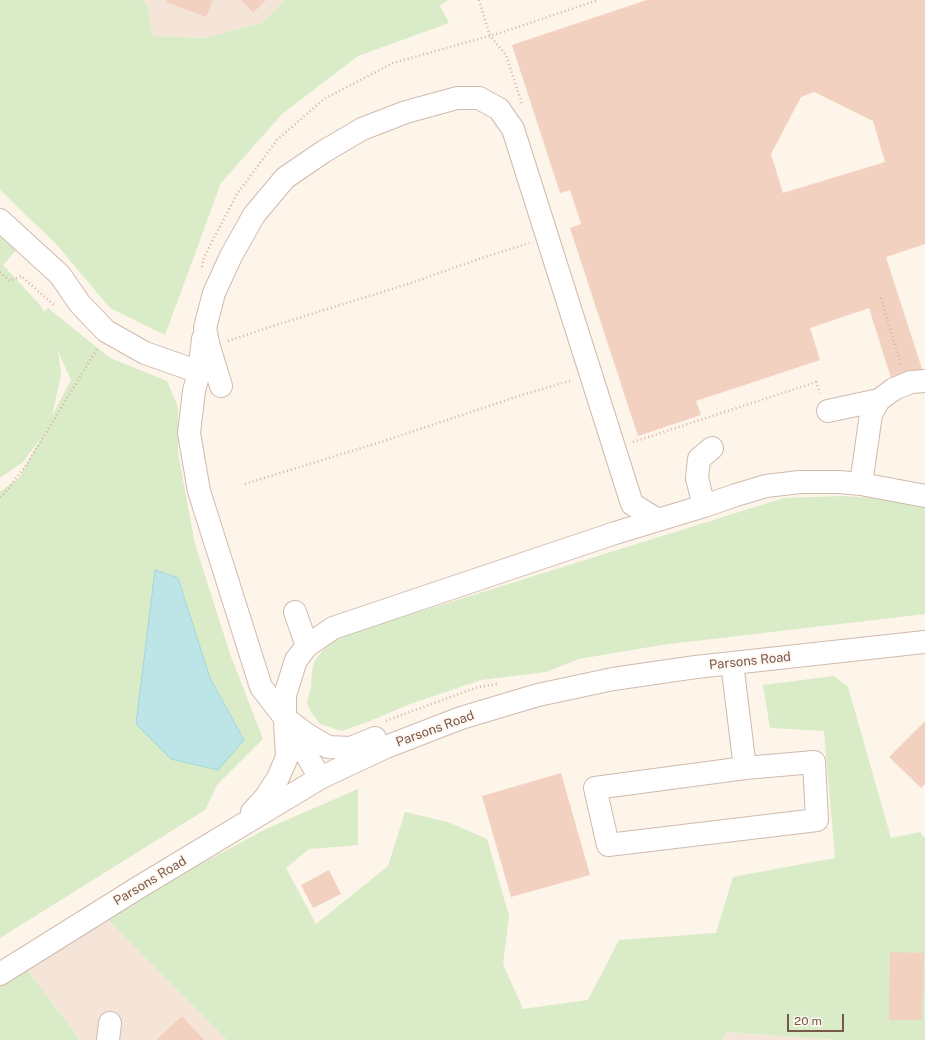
<!DOCTYPE html>
<html>
<head>
<meta charset="utf-8">
<style>
	body { margin:0 }
	#map { position:relative; width:925px; height:1040px; overflow:hidden; background:#fdf4ea; font-family:"Public Sans",sans-serif }
	canvas { display:block }
	.scale { position:absolute; left:787px; top:1014px; width:57px; height:18px; box-sizing:border-box; border:2px solid #79584c; border-top:0; padding-left:5px; font-size:12px; line-height:14px; white-space:nowrap; color:#79584c; -webkit-text-stroke:3px #fff8f1; paint-order:stroke }
</style>
</head>
<body>
<div id="map">
<canvas width="925" height="1040"></canvas>
<div class="scale">20 m</div>
</div>
<script>
const ctx = document.querySelector('canvas').getContext('2d');
ctx.lineJoin = 'round';
function fillPath(path, color) { ctx.fillStyle = color; ctx.fill(path, 'evenodd'); }
const shape = rows => new Path2D(rows.map(r => 'M' + r).join(''));
function stroke(path, color, width, dash) { ctx.strokeStyle = color; ctx.lineWidth = width; ctx.lineCap = dash ? 'butt' : 'round'; ctx.setLineDash(dash || []); ctx.stroke(path); }
function drawText(font, color, halo, rows, align = 'center') {
  ctx.font = font + ' "Public Sans",sans-serif'; ctx.lineWidth = 4; ctx.setLineDash([]); ctx.textBaseline = 'middle'; ctx.strokeStyle = halo; ctx.fillStyle = color; for (const [text, x, y, turn = 0] of rows) {
    ctx.save(); ctx.translate(x, y); ctx.rotate((+turn || 0) * Math.PI / 180); ctx.textAlign = isNaN(turn) ? turn : align; if (halo) ctx.strokeText(text, 0, 0); ctx.fillText(text, 0, 0); ctx.restore();
  }
}
const residential = shape([
	[142,0,285,0,263,22,205,38,153,36,147,3],
	[104,916,227,1040,80,1040,26,968],
	[727,1032,838,1040,722,1040]
]);
const green = shape([
	[0,0,142,0,147,3,153,36,205,38,263,22,285,0,448,0,440,6,449,23,358,56,282,114,221,183,165,335,110,308,56,244,0,190],
	[0,232,18,248,3,265,40,305,44,312,48,308,110,358,167,381,178,407,178,453,195,544,230,654,263,739,217,785,205,810,0,938,0,492,19,478,42,436,23,462,0,478],
	[58,351,71,380,52,416,61,375],
	[178,578,210,678,244,740,144,654],
	[843,496,925,501,925,614,661,645,579,659,546,672,481,680,410,704,370,721,342,731,320,724,311,712,307,703,311,686,312,671,315,660,329,643,348,634,784,498],
	[834,676,848,687,891,838,920,832,925,838,925,1040,838,1040,727,1032,722,1040,227,1040,104,916,266,829,358,789,358,845,309,849,286,868,316,924,388,866,405,812,448,822,487,839,509,916,503,964,523,1009,588,1000,619,940,716,933,733,877,835,858,824,731,770,728,763,685],
	[26,968,80,1040,0,1040,0,985]
]);
const water = shape([
	[155,570,178,578,210,678,244,740,218,770,171,759,136,724,155,570]
]);
const building = shape([
	[167,0,213,0,206,17,166,2],
	[241,0,266,0,253,13],
	[647,0,925,0,925,244,886,257,922,369,891,378,869,308,810,328,820,360,696,401,701,415,638,436,570,228,581,224,570,190,560,193,512,45],
	[814,92,873,121,885,162,783,193,771,154,801,97],
	[925,721,925,784,921,788,889,757],
	[561,773,590,875,511,897,482,796],
	[329,870,341,894,313,908,301,885],
	[890,952,924,953,922,1020,889,1020],
	[182,1016,204,1040,156,1040]
]);
const path = shape([
	[479,0,490,36,506,55,522,104],
	[202,267,204,257,237,194,277,140,324,99,393,63,500,33,598,0],
	[0,272,10,281,21,276,54,305],
	[881,298,901,364],
	[228,341,276,325,411,283,479,259,529,243],
	[633,442,816,382,820,393],
	[245,484,387,440,522,395,573,380],
	[0,497,4,494,27,464,97,349],
	[386,721,396,717,478,687,497,684]
]);
const minor = shape([
	[0,220,60,275,80,304,106,331,145,353,199,372],
	[203,339,199,372,194,391,189,433,199,491,261,687,285,718,306,734,328,747,351,748,375,738],
	[925,381,911,382,894,389,879,400,871,414,861,484,925,496],
	[221,386,209,347,205,328,214,293,231,256,254,215,285,178,323,152,362,129,406,112,457,98,479,98,499,109,513,129,632,504,658,520],
	[828,411,879,400],
	[712,448,699,459,697,478,704,506,736,495,766,486,800,482,839,482,861,484],
	[295,612,307,646],
	[732,663,745,768,595,788,608,845,817,820,814,762,745,768],
	[320,778,285,718,285,695,296,660,307,646,333,628,615,533,704,506],
	[252,812,265,798,278,778,287,757,285,721],
	[0,974,136,889,320,778,386,747,461,718,538,695,613,679,696,667,925,642],
	[108,1040,110,1023]
]);
const streetNames = [
	["Parsons Road",750,661,-6],
	["Parsons Road",435,729,-20],
	["Parsons Road",150,881,-31]
];
fillPath(residential, '#f5e5d8');
fillPath(green, '#d9ecc7');
fillPath(water, '#bde5e8');
stroke(water, '#a3d6da', 1);
fillPath(building, '#f3d1c1');
stroke(minor, '#d0baae', 24);
stroke(path, '#d9b3a3', 2.5, [1, 3]);
stroke(minor, '#fff', 22);
drawText('13px', '#79584c', '#fff8f1', streetNames);
</script>
</body>
</html>
